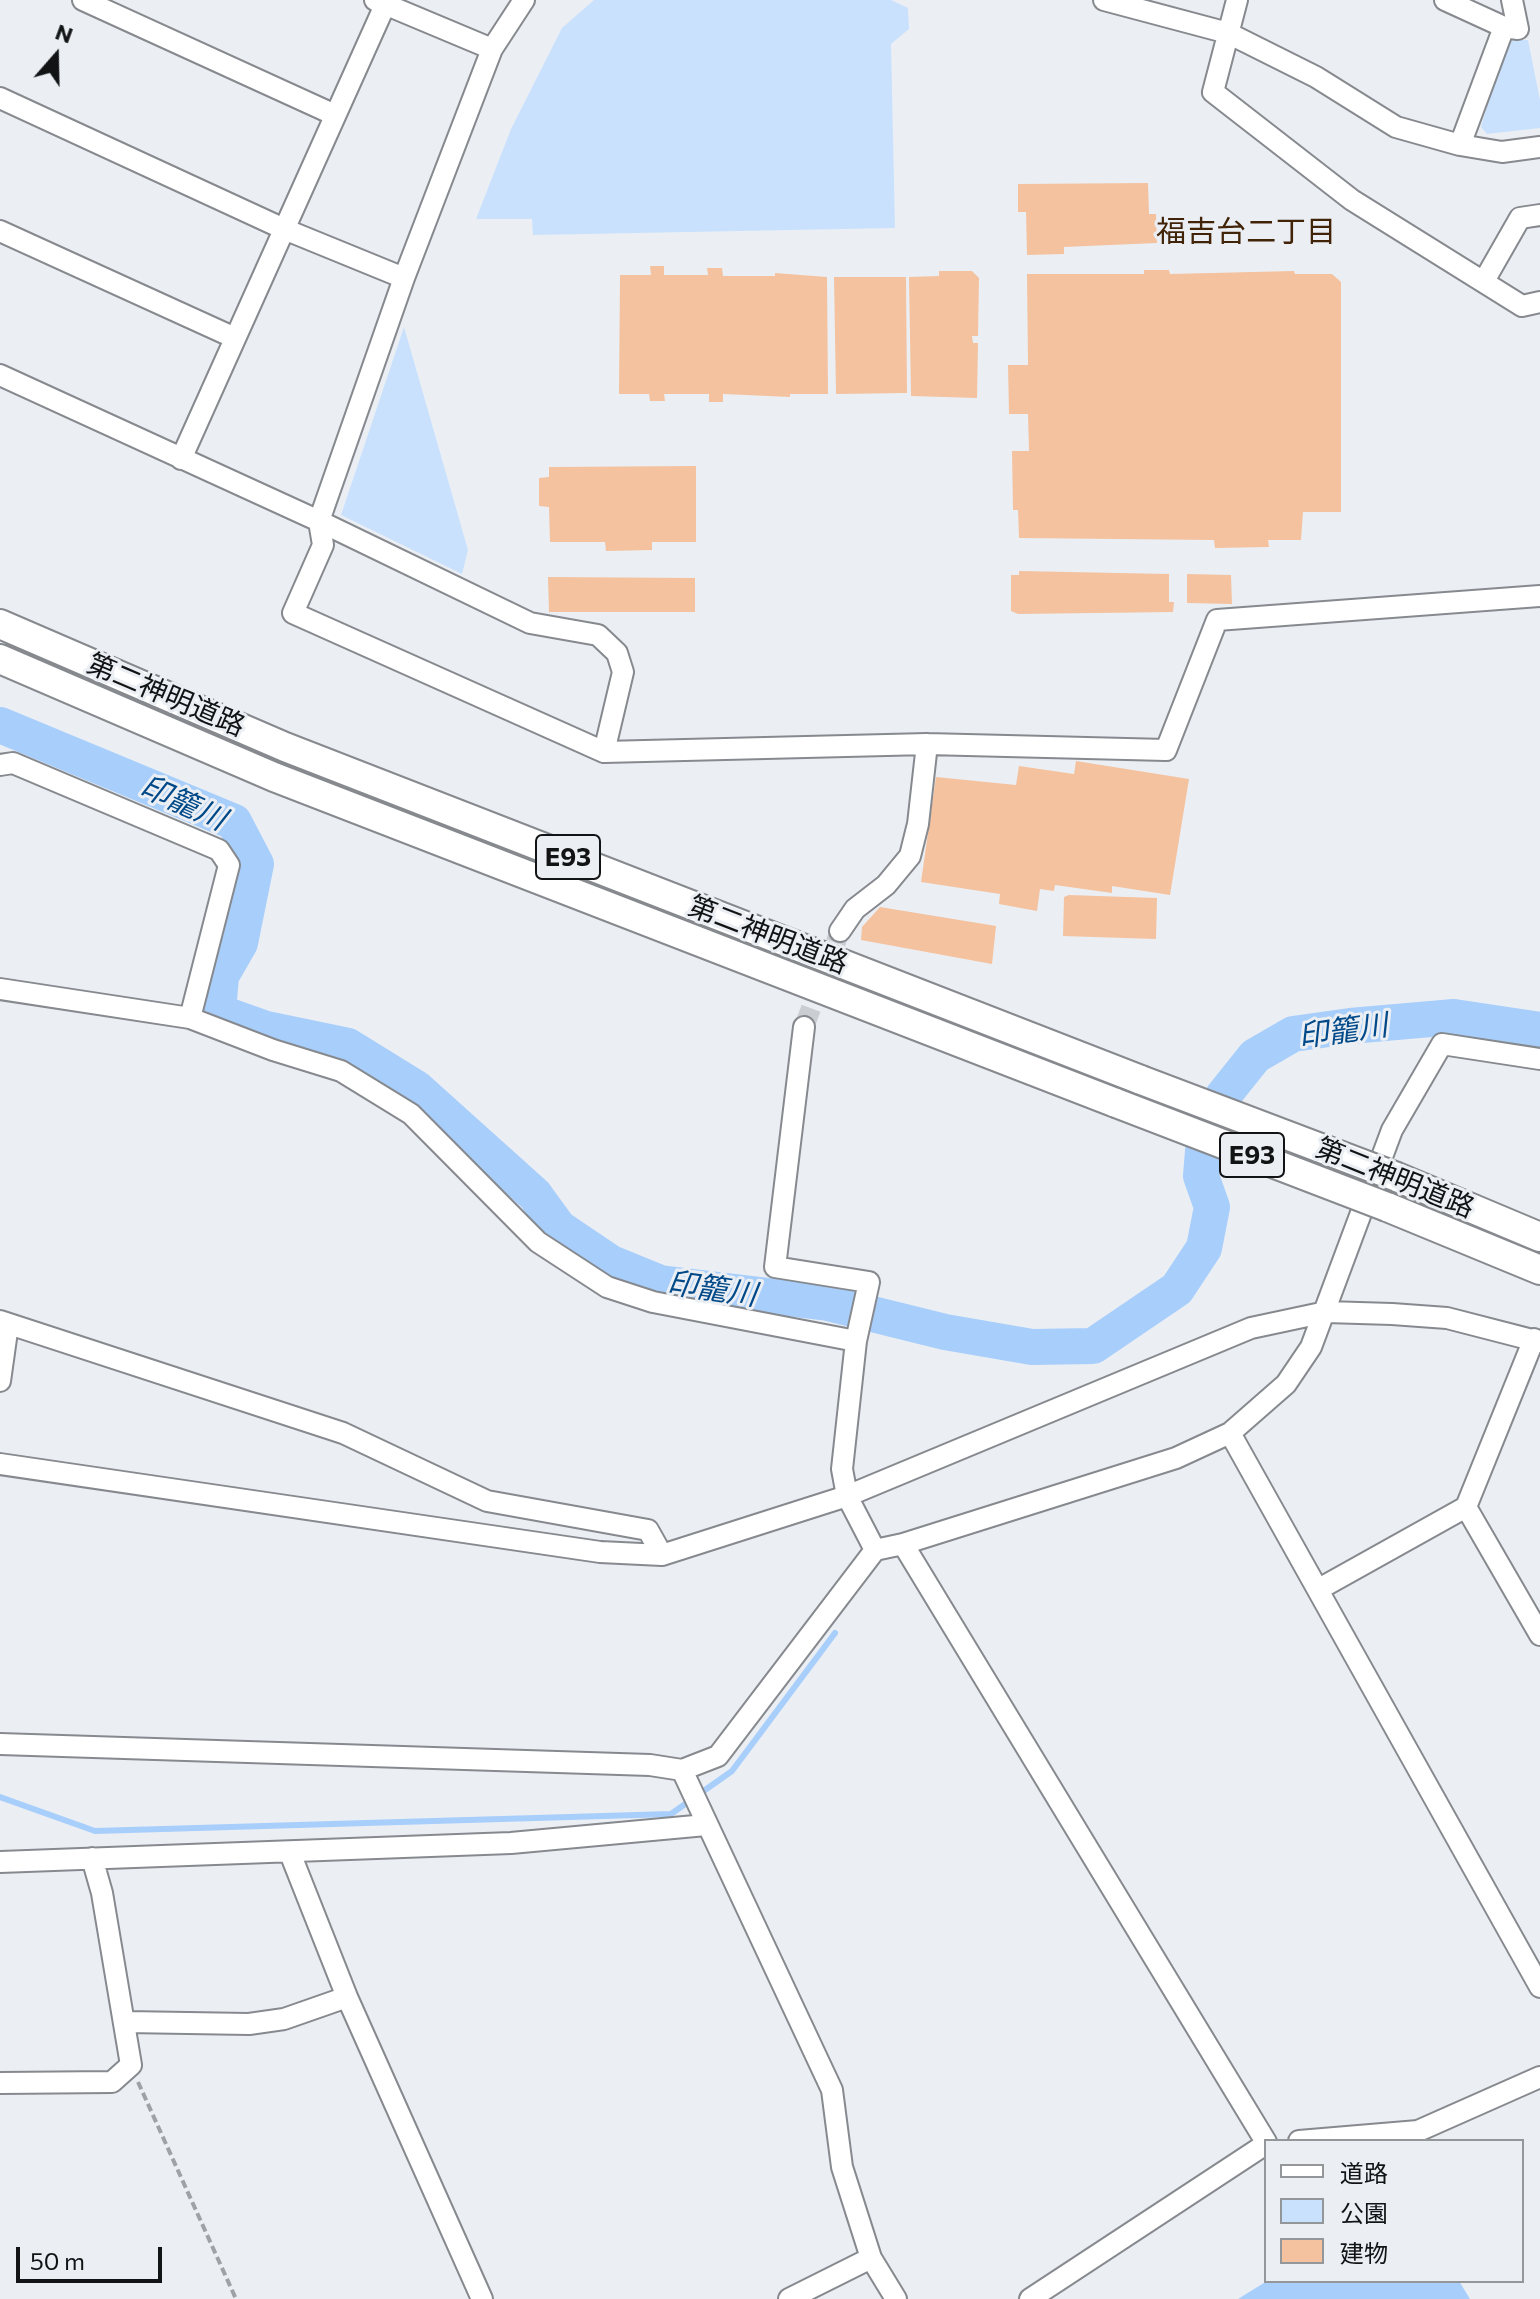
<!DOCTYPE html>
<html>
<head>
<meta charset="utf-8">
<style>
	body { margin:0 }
	#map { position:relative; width:1540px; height:2299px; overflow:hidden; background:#ebeff4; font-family:Commissioner,"Noto Sans JP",sans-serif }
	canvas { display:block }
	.legend { position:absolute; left:1264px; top:2139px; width:260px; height:144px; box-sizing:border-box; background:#ebeff4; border:2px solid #94979a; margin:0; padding:10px 14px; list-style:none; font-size:24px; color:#111314 }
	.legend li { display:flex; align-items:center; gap:16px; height:40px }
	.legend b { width:40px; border:2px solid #94979a }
	.north { position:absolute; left:16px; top:16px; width:80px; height:80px; -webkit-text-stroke:6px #ebeff4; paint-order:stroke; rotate:20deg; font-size:22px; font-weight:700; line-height:32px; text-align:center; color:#111314 }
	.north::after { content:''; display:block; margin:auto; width:28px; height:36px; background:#111314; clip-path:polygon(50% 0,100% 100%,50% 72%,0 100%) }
	.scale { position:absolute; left:16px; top:2247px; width:146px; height:36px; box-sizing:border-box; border:4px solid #111314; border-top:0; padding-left:10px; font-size:24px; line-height:28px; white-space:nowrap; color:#111314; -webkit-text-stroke:6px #ebeff4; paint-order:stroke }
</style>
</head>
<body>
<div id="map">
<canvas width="1540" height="2299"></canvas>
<ul class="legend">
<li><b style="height:10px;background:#fff"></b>道路</li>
<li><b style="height:22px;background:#c9e1fd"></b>公園</li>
<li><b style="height:22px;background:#f4c29e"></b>建物</li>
</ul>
<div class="north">N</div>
<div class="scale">50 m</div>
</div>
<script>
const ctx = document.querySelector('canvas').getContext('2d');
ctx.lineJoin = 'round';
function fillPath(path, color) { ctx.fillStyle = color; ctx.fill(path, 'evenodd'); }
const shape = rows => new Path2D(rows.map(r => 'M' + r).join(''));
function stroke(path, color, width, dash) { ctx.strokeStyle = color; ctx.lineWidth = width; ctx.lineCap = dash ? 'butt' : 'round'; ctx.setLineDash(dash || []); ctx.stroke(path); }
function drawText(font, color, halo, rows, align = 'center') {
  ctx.font = font + ' Commissioner,"Noto Sans JP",sans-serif'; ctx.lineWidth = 6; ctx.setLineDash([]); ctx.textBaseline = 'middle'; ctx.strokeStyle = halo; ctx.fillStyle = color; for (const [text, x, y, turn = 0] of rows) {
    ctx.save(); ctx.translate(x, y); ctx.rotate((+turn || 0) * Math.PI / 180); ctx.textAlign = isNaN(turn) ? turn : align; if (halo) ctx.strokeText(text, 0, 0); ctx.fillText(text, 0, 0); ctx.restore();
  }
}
const green = shape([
	[594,0,891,0,908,8,909,29,891,44,895,228,533,235,532,219,476,219,511,129,562,28],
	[1506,40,1528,40,1540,100,1540,128,1487,134,1481,127],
	[404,327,468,550,462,574,341,515]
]);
const water = shape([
	[1267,2281,1459,2281,1470,2299,1238,2299]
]);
const stream = shape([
	[0,1797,95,1831,671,1814,732,1771,835,1633]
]);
const river = shape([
	[0,725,234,822,256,864,240,943,221,976,218,1012,266,1029,348,1046,416,1088,535,1195,559,1228,611,1263,660,1283,828,1303,945,1332,1032,1347,1093,1346,1177,1289,1204,1248,1212,1207,1201,1176,1203,1151,1223,1096,1255,1056,1293,1034,1350,1026,1454,1017,1540,1030]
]);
const building = shape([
	[1148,183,1149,214,1156,214,1157,243,1064,247,1064,254,1027,255,1026,212,1018,212,1018,184],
	[650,266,664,266,664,275,708,275,707,268,722,268,723,276,775,276,775,273,827,277,828,394,790,394,790,397,723,394,723,402,709,402,709,394,664,394,665,401,650,401,649,394,619,394,620,275,651,275],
	[1144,270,1169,270,1170,274,1294,271,1295,274,1332,274,1341,282,1341,512,1303,512,1301,540,1268,540,1269,547,1215,548,1214,540,1019,538,1018,510,1013,510,1012,451,1029,451,1028,414,1009,414,1008,365,1028,365,1027,274,1144,274],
	[939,271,972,271,979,278,978,336,972,336,973,343,978,343,977,398,911,396,909,277,939,276],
	[834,277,906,277,907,393,836,394],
	[696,466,696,542,652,542,652,550,606,551,605,542,550,542,549,507,539,506,539,478,549,477,549,467],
	[1019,571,1169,574,1169,602,1174,602,1173,612,1018,614,1011,611,1011,575,1019,575],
	[1187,574,1231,575,1232,604,1187,603],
	[548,577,695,578,695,612,549,612],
	[1076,761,1189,779,1170,895,1112,886,1112,893,1055,885,1054,891,1040,889,1037,911,999,904,1000,894,921,882,936,777,1016,785,1019,766,1074,774],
	[1069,895,1157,898,1156,939,1063,936,1064,897],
	[880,907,996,926,992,964,861,940,862,927]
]);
const minorTunnel = shape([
	[804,1027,840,931]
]);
const path = shape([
	[138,2082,236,2299]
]);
const minor = shape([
	[83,0,335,115],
	[375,0,492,49],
	[524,0,492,49,404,278,319,521,323,545,293,613,604,752,927,744,1166,750,1217,620,1540,596],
	[1104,0,1228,33,1316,77,1396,127,1460,145,1502,152,1540,147],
	[1237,0,1213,92,1352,200,1522,306,1540,302],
	[1445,0,1504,27],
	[0,98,284,229,404,278],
	[1460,145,1504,27,1518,29,1512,0],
	[0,231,235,338],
	[1484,281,1520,218,1540,215],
	[0,375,319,521,530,623,598,635,617,653,623,672,604,752],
	[181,459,385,5],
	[0,765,13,763,219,850,229,865,190,1018],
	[840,931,855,909,886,885,910,856,918,824,927,744],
	[0,989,190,1018,273,1050,341,1071,411,1114,538,1242,607,1287,653,1302,856,1341],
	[804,1027,775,1267,869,1282,856,1341,842,1469,847,1496,875,1550],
	[0,1321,343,1433,487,1501,648,1530,662,1555],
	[1534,1339,1466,1507,1540,1635],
	[0,1381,8,1324],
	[1230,1433,1540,1987],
	[0,1464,600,1552,662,1555,847,1496,1251,1328,1326,1312,1392,1314,1447,1318,1540,1342],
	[903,1544,1266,2142],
	[1319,1589,1466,1507],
	[0,1744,650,1765,682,1770,718,1756,875,1550,903,1544,1176,1458,1230,1433,1286,1384,1311,1347,1392,1130,1442,1044,1540,1059],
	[682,1770,832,2090,842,2167,871,2258,896,2299],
	[290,1853,347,1997,482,2299],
	[0,1862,511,1843,706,1825],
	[126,2022,249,2024,284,2019,347,1997],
	[0,2083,112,2082,131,2065,102,1893,92,1858],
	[1299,2141,1418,2131,1540,2077],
	[789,2299,871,2258],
	[1030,2299,1266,2144]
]);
const highway = shape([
	[0,624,285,747,1141,1080],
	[0,659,274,777,1116,1103],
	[1397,1177,1540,1237],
	[1387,1207,1540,1270]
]);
const highwayBridge = shape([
	[1141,1080,1397,1177],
	[1116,1103,1387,1207]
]);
const shields = [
	[568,857,64],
	[1252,1155,64]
];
const shieldNames = [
	["E93",568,857],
	["E93",1252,1155]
];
const streetNames = [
	["第二神明道路",166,695,23],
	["第二神明道路",768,935,21],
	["第二神明道路",1395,1178,22]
];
const neighbourhoodNames = [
	["福吉台二丁目",1246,232]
];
const waterNames = [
	["印籠川",183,803,24],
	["印籠川",1343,1031,-8],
	["印籠川",712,1289,8]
];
fillPath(green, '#c9e1fd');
fillPath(water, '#a8cefb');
stroke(stream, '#a8cefb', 6);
stroke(river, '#a8cefb', 36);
fillPath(building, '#f4c29e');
stroke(minorTunnel, '#caced2', 20, [20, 10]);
stroke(minor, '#86898e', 24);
stroke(highway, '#86898e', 32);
stroke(path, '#9ea1a5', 4, [8, 4]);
stroke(minor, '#fff', 20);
stroke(highway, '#fff', 28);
stroke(highwayBridge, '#86898e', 32, []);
stroke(highwayBridge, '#fff', 28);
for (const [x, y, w] of shields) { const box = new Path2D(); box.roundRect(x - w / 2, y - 22, w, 44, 6); ctx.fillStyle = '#ebeff4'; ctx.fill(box); stroke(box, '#111314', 2); }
drawText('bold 26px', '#111314', null, shieldNames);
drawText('28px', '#111314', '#ebeff4', streetNames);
drawText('30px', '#412308', '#ebeff4', neighbourhoodNames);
drawText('italic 30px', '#004989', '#ebeff4', waterNames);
</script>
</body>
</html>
